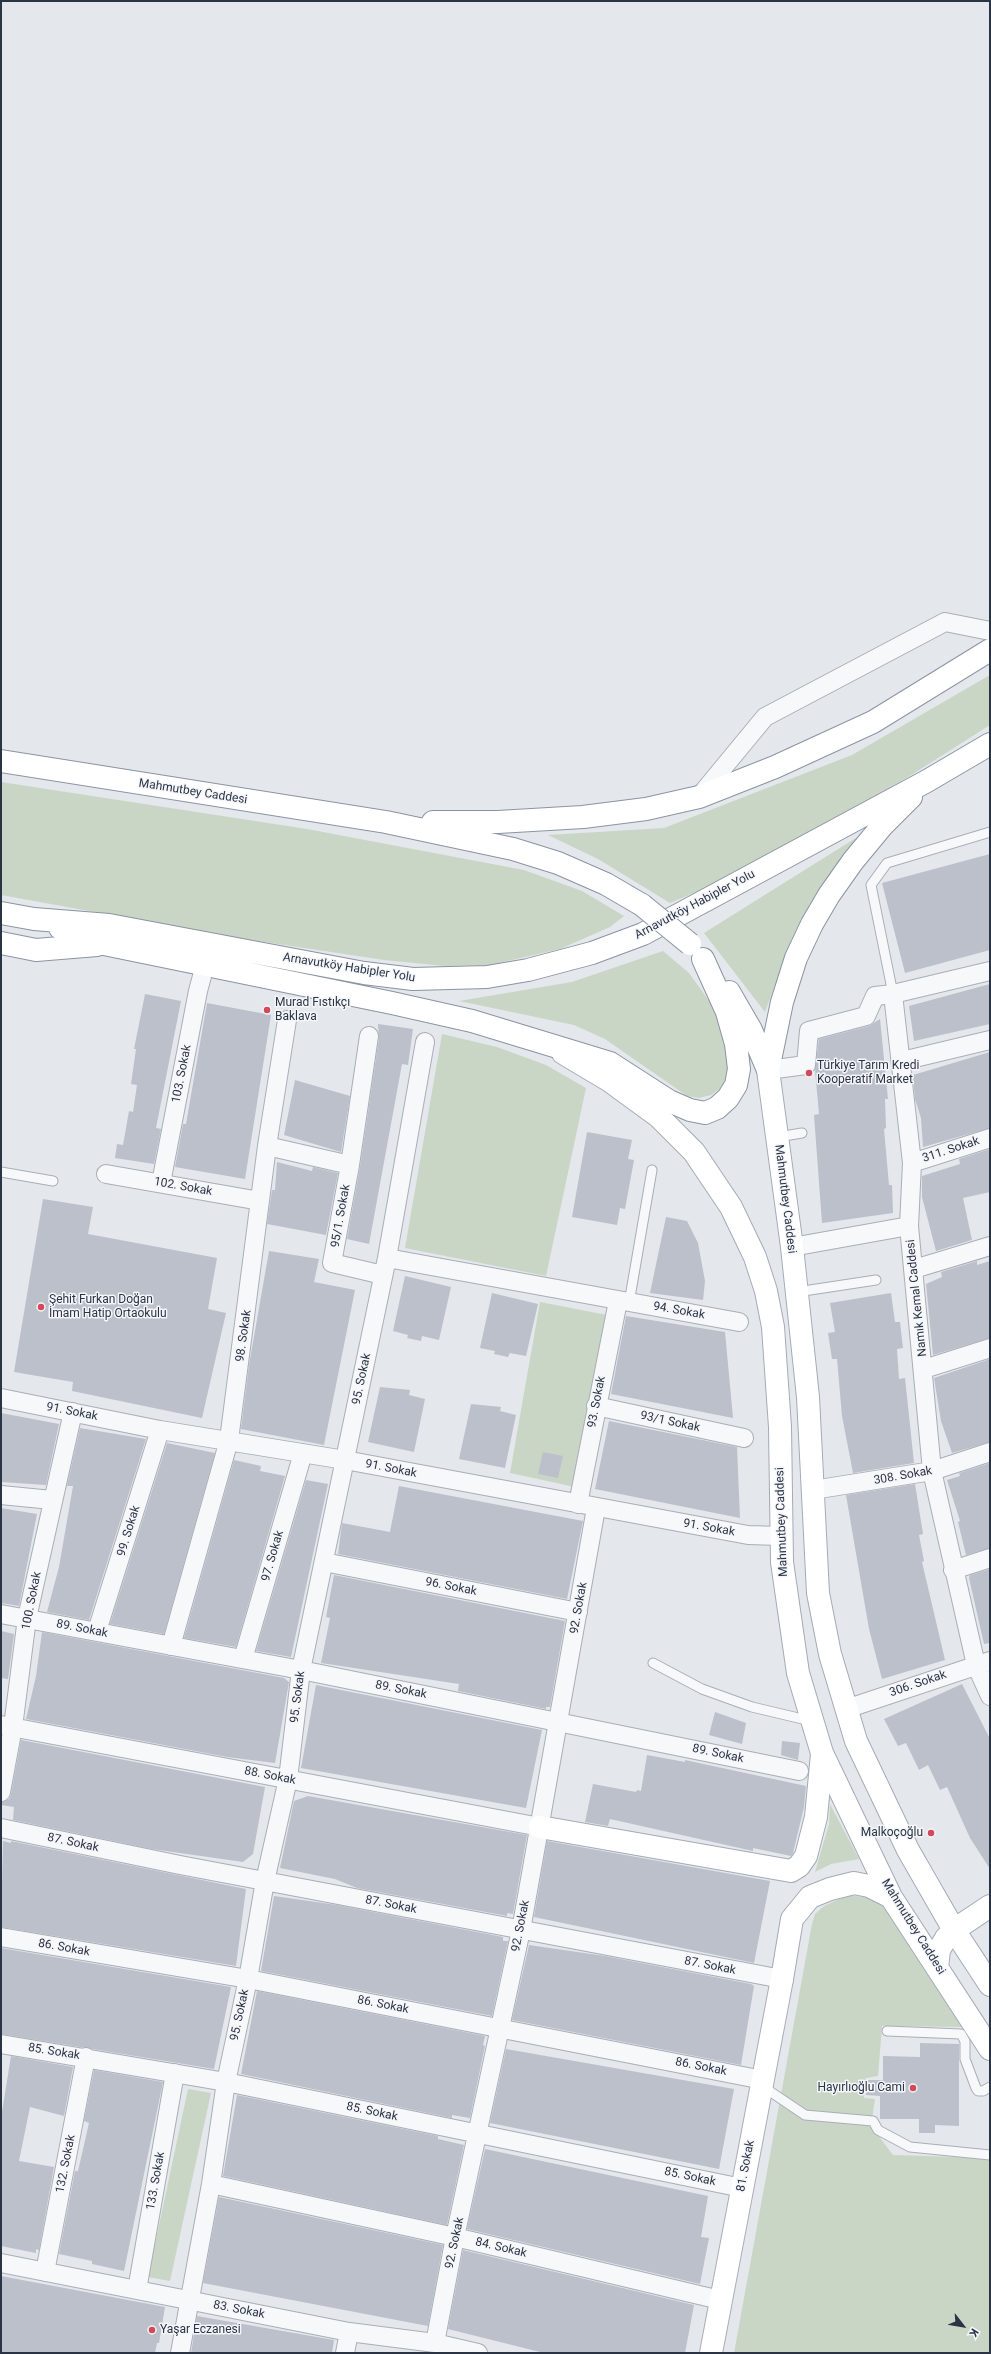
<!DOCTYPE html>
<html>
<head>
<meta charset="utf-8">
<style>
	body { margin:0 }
	#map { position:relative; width:991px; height:2354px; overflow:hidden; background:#e4e7ec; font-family:Roboto,sans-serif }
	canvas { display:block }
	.frame { position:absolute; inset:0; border:2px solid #2b3445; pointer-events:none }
	.north { position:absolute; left:943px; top:2306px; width:40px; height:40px; -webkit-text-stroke:3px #f4f6f9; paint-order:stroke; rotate:121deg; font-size:11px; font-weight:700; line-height:16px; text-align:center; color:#2b3445 }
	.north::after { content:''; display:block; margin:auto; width:14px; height:18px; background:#2b3445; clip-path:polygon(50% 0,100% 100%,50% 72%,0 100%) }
</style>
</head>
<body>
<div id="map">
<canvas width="991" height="2354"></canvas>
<div class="frame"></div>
<div class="north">K</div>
</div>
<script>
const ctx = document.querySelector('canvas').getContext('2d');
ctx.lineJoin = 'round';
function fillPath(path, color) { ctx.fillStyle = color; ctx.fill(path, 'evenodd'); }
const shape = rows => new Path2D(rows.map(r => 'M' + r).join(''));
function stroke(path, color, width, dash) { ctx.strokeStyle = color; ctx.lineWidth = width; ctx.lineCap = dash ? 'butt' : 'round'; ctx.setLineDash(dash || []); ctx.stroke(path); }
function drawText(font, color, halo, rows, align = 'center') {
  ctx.font = font + ' Roboto,sans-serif'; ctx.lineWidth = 3; ctx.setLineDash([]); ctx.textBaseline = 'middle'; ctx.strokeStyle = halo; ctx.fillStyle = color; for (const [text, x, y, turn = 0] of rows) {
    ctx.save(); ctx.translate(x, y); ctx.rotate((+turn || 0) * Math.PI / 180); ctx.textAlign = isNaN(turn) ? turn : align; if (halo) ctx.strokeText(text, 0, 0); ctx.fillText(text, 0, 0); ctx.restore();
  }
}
const green = shape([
	[990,675,990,725,908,777,799,840,715,884,670,903,598,859,548,835,664,828,852,755],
	[1,782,307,829,524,870,582,891,624,916,610,927,560,949,490,965,445,966,384,960,238,938,1,895],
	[859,836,823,886,784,960,765,1012,704,933],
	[663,951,689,973,717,1012,731,1068,722,1087,711,1095,699,1098,687,1096,605,1039,574,1025,459,1001,572,982],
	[442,1034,497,1047,546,1065,586,1088,546,1276,405,1248],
	[540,1302,607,1315,575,1487,510,1473],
	[830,1804,859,1859,831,1864,815,1872,829,1824],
	[848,1895,876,1899,888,1907,963,2027,882,2026,878,2076,866,2078,864,2098,875,2099,871,2126,893,2155,990,2158,990,2353,734,2353,812,1924,815,1914,824,1906],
	[188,2089,211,2093,170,2281,148,2277]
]);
const building = shape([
	[990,854,990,950,905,973,882,883],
	[990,984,990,1024,914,1041,909,1006],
	[145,994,181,1001,156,1128,161,1129,154,1164,115,1158,117,1144,123,1145,129,1111,133,1112,137,1085,131,1084,136,1049,134,1049],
	[207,1003,271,1015,245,1179,175,1167,183,1124,186,1124],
	[880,1019,888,1099,885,1099,886,1128,884,1129,889,1185,892,1185,893,1213,822,1223,814,1115,819,1114,815,1070,819,1039,869,1026],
	[378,1024,413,1029,408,1065,402,1064,369,1244,347,1239,360,1167,379,1038],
	[990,1052,990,1128,923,1147,921,1118,915,1099,913,1075],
	[295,1080,350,1096,341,1152,284,1135],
	[587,1132,632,1140,628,1159,634,1160,625,1209,620,1208,617,1225,572,1217],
	[990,1149,990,1192,963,1198,972,1240,936,1251,922,1197,922,1176,960,1164,959,1159],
	[277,1162,312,1171,313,1167,338,1173,326,1235,267,1224,272,1190,275,1190],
	[43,1199,93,1207,88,1234,217,1258,208,1309,226,1313,202,1418,72,1391,73,1382,14,1372],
	[666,1217,687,1221,698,1243,705,1281,703,1300,650,1293],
	[269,1251,319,1259,314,1282,355,1290,324,1445,241,1429,249,1365],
	[977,1261,977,1265,990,1261,990,1338,933,1355,926,1284,942,1277,941,1272],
	[405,1276,451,1287,439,1340,422,1336,421,1341,407,1338,408,1335,393,1331],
	[492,1293,538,1304,526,1356,510,1353,508,1357,494,1354,495,1351,480,1348],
	[891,1293,895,1322,900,1322,903,1348,897,1349,899,1379,905,1378,914,1463,853,1473,842,1416,837,1359,832,1359,828,1333,835,1332,830,1303],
	[626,1316,725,1332,733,1418,611,1394],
	[990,1359,990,1442,952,1453,941,1421,934,1378],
	[380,1387,410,1390,409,1395,425,1399,414,1452,368,1442],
	[471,1404,501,1407,500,1411,516,1415,505,1468,459,1459],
	[1,1413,59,1424,46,1485,1,1482],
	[609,1421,737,1447,740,1518,595,1489],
	[80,1428,146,1439,89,1620,47,1612,59,1567,73,1486,67,1486],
	[167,1443,215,1453,164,1634,110,1624],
	[543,1452,563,1456,558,1478,538,1474],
	[234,1460,261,1466,260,1471,285,1476,236,1647,184,1638],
	[990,1463,990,1548,966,1555,958,1522,960,1521,947,1480,960,1476,959,1473],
	[306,1480,328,1484,291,1657,256,1651],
	[915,1484,923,1534,919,1535,924,1561,922,1562,945,1660,882,1679,869,1629,846,1495],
	[399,1486,583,1521,567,1599,338,1554,342,1523,390,1532],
	[1,1508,37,1514,19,1606,1,1603],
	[990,1569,990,1643,984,1644,969,1578,970,1575],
	[334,1575,565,1621,550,1707,546,1707,546,1709,458,1691,459,1684,321,1663,330,1618,326,1617],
	[1,1631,14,1634,8,1679,1,1678],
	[42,1632,284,1678,289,1682,275,1763,227,1757,26,1719,36,1676],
	[962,1684,990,1739,990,1869,970,1838,947,1787,940,1790,928,1765,919,1770,906,1743,898,1746,884,1719],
	[316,1685,542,1730,526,1808,301,1768],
	[715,1712,746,1723,742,1744,709,1735],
	[21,1740,265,1787,253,1854,243,1862,152,1849,13,1820,14,1807,1,1805,1,1802,9,1799,11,1794],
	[782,1741,800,1743,798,1760,781,1755],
	[647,1755,685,1762,685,1760,806,1786,804,1807,793,1853,791,1856,753,1848,753,1851,610,1819,608,1826,585,1822,593,1784,636,1792,637,1790,641,1791],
	[308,1796,527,1835,513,1914,507,1913,507,1916,357,1888,335,1879,280,1868,294,1801],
	[3,1841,11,1843,11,1841,246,1889,236,1966,1,1927],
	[547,1841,770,1881,754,1963,534,1917],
	[274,1896,337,1905,503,1937,503,1941,508,1941,492,2016,261,1971],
	[529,1945,605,1956,751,1984,754,1986,741,2065,512,2020],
	[1,1948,231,1987,214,2069,1,2034],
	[257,1991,485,2036,483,2045,485,2046,470,2118,452,2115,452,2118,241,2074],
	[920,2043,959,2044,959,2126,935,2125,935,2133,919,2133,919,2119,880,2119,880,2096,866,2095,866,2080,883,2080,883,2056,920,2057],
	[506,2049,734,2089,719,2169,490,2123],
	[11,2056,73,2067,64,2116,30,2107,19,2161,54,2167,39,2250,36,2249,36,2253,1,2246,1,2118],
	[94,2070,163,2082,124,2271,92,2264,92,2261,59,2254,75,2171,78,2171,89,2123,84,2121],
	[237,2095,438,2136,438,2139,464,2145,447,2225,223,2176],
	[485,2149,708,2196,701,2237,709,2238,700,2284,467,2229],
	[219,2197,443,2245,428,2326,203,2283],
	[463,2250,694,2305,685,2353,544,2353,448,2329],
	[1,2276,165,2307,159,2343,157,2343,155,2353,1,2353],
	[197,2316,334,2340,332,2353,191,2353]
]);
const lane = shape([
	[893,994,871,885,887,863,990,832],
	[778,1137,802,1133],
	[1,1172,53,1181],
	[797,1292,876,1280],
	[629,1303,652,1170],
	[653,1663,702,1689,752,1707,811,1721],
	[887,2031,961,2034,965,2041,965,2059,976,2088,978,2091,983,2091,990,2087],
	[762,2086,805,2115,873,2121,878,2130,910,2147,990,2155]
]);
const street = shape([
	[699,797,765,717,945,622,990,631],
	[990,971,893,994,912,1163,909,1226,932,1471,976,1665,990,1696],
	[902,1061,990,1040],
	[768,1070,806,1065,809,1031,866,1016,875,996,893,994],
	[267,1146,350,1165,369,1036],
	[912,1163,990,1138],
	[350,1165,332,1263,383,1275],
	[106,1174,260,1201],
	[161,1183,198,991,205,965],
	[792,1247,909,1226],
	[387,1258,739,1322],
	[914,1269,990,1246],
	[924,1369,990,1348],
	[1,1398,160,1430,345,1460,748,1535,780,1536],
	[596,1406,744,1438],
	[813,1490,932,1471,990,1452],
	[1,1495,52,1500],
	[578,1504,618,1301],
	[324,1562,578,1612],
	[953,1570,990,1558],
	[1,1614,301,1670,799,1771],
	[97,1631,160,1430],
	[171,1646,229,1440,267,1146,287,1020],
	[243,1659,303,1453],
	[846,1709,990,1661],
	[1,1725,540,1827],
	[1,1792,13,1727,27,1618,73,1412],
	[1,1828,180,1865,782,1979],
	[1,1937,248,1979,763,2080],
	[1,2044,226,2082,742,2188],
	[211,2184,455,2237,720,2300],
	[1,2263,349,2332,435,2343,478,2353],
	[45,2272,86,2057],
	[137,2290,175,2073],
	[435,2343,455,2237,521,1930,596,1508],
	[180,2353,211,2184,226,2082,248,1979,265,1881,288,1779,301,1670,387,1258,425,1042],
	[345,2353,349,2332]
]);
const secondary = shape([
	[711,2353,782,1979]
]);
const primary = shape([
	[563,1053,610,1081,658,1116,694,1152,731,1207,755,1257,766,1291,773,1327,780,1427,782,1562,798,1673,822,1753,891,1897,990,2049],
	[768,1070,792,1247,808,1397,818,1593,830,1654,856,1741,908,1850,954,1930,990,1985],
	[540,1827,791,1871,799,1866,806,1856,816,1817,822,1754],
	[937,1968,939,1950,946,1938,954,1930,990,1906],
	[782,1979,792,1919,810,1897,830,1889,854,1883,869,1886,891,1897]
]);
const highway = shape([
	[1,761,386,822,513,849,558,863,606,884,642,905],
	[433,822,498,822,583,817,646,809,699,797,775,767,873,722,990,650],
	[1,913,34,919,109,925,364,973,413,979,487,977,528,970,592,953,643,934,927,781,990,744],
	[60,928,104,944,392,1003,472,1021,610,1063,669,1101,690,1110,705,1113,717,1108,728,1098,736,1085,739,1069,736,1044,727,1012,703,959],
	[1,943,36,950,97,945],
	[729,992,751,1030,768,1070],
	[768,1070,782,1002,796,958,812,924,829,895,853,861,882,826,911,797]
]);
const highwayBridge = shape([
	[642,905,690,944]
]);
const markers = [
	[267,1010,4,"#d1495b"],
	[809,1073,4,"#d1495b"],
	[41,1307,4,"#d1495b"],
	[931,1833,4,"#d1495b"],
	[913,2088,4,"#d1495b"],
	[152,2330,4,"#d1495b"]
];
const streetNames = [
	["Mahmutbey Caddesi",193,792,9],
	["Arnavutköy Habipler Yolu",695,905,-28],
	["Arnavutköy Habipler Yolu",349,968,9],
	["103. Sokak",182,1074,-79],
	["311. Sokak",951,1150,-18],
	["102. Sokak",183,1187,10],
	["Mahmutbey Caddesi",785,1199,83],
	["95/1. Sokak",341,1216,-80],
	["Namık Kemal Caddesi",917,1298,-96],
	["94. Sokak",679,1311,10],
	["98. Sokak",244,1336,-82],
	["95. Sokak",362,1379,-78],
	["93. Sokak",597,1402,-79],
	["91. Sokak",72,1412,11],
	["93/1 Sokak",670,1422,12],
	["91. Sokak",391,1469,11],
	["308. Sokak",903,1476,-10],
	["Mahmutbey Caddesi",782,1522,-92],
	["91. Sokak",709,1528,10],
	["99. Sokak",129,1531,-73],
	["97. Sokak",273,1556,-74],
	["96. Sokak",451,1587,11],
	["100. Sokak",32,1601,-79],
	["92. Sokak",579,1608,-80],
	["89. Sokak",82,1629,11],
	["306. Sokak",918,1684,-19],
	["89. Sokak",401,1690,11],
	["95. Sokak",298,1697,-83],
	["89. Sokak",718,1754,12],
	["88. Sokak",270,1776,11],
	["87. Sokak",73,1843,12],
	["87. Sokak",391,1905,11],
	["92. Sokak",521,1926,-79],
	["Mahmutbey Caddesi",913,1927,58],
	["86. Sokak",64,1948,10],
	["87. Sokak",710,1966,11],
	["86. Sokak",383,2005,11],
	["95. Sokak",240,2015,-78],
	["85. Sokak",54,2052,9],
	["86. Sokak",701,2067,11],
	["85. Sokak",372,2112,12],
	["132. Sokak",66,2164,-79],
	["81. Sokak",746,2166,-79],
	["85. Sokak",690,2177,12],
	["133. Sokak",156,2181,-80],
	["92. Sokak",455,2243,-78],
	["84. Sokak",501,2248,13],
	["83. Sokak",239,2310,11]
];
const poiNames = [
	["Murad Fıstıkçı",275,1003],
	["Baklava",275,1017],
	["Türkiye Tarım Kredi",817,1066],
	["Kooperatif Market",817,1080],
	["Şehit Furkan Doğan",49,1300],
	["İmam Hatip Ortaokulu",49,1314],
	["Malkoçoğlu",923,1833,"right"],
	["Hayırlıoğlu Cami",905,2088,"right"],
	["Yaşar Eczanesi",160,2330]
];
fillPath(green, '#c9d6c5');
fillPath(building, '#bbc0ca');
stroke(lane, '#a9aeb7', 11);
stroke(street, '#a9aeb7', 20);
stroke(secondary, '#a9aeb7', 24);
stroke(primary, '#a3abb8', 24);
stroke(highway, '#8b94a3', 24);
stroke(lane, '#f7f8fa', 9);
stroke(street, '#f7f8fa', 18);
stroke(secondary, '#fff', 22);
stroke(primary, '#fff', 22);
stroke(highway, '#fff', 22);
stroke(highwayBridge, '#8b94a3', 24, []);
stroke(highwayBridge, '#fff', 22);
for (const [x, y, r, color] of markers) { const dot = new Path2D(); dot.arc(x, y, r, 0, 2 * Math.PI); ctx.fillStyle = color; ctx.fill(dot); stroke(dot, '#f4f6f9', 1.5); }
drawText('12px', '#2b3445', '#f4f6f9', streetNames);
drawText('12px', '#2b3445', '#f4f6f9', poiNames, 'left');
</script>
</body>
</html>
